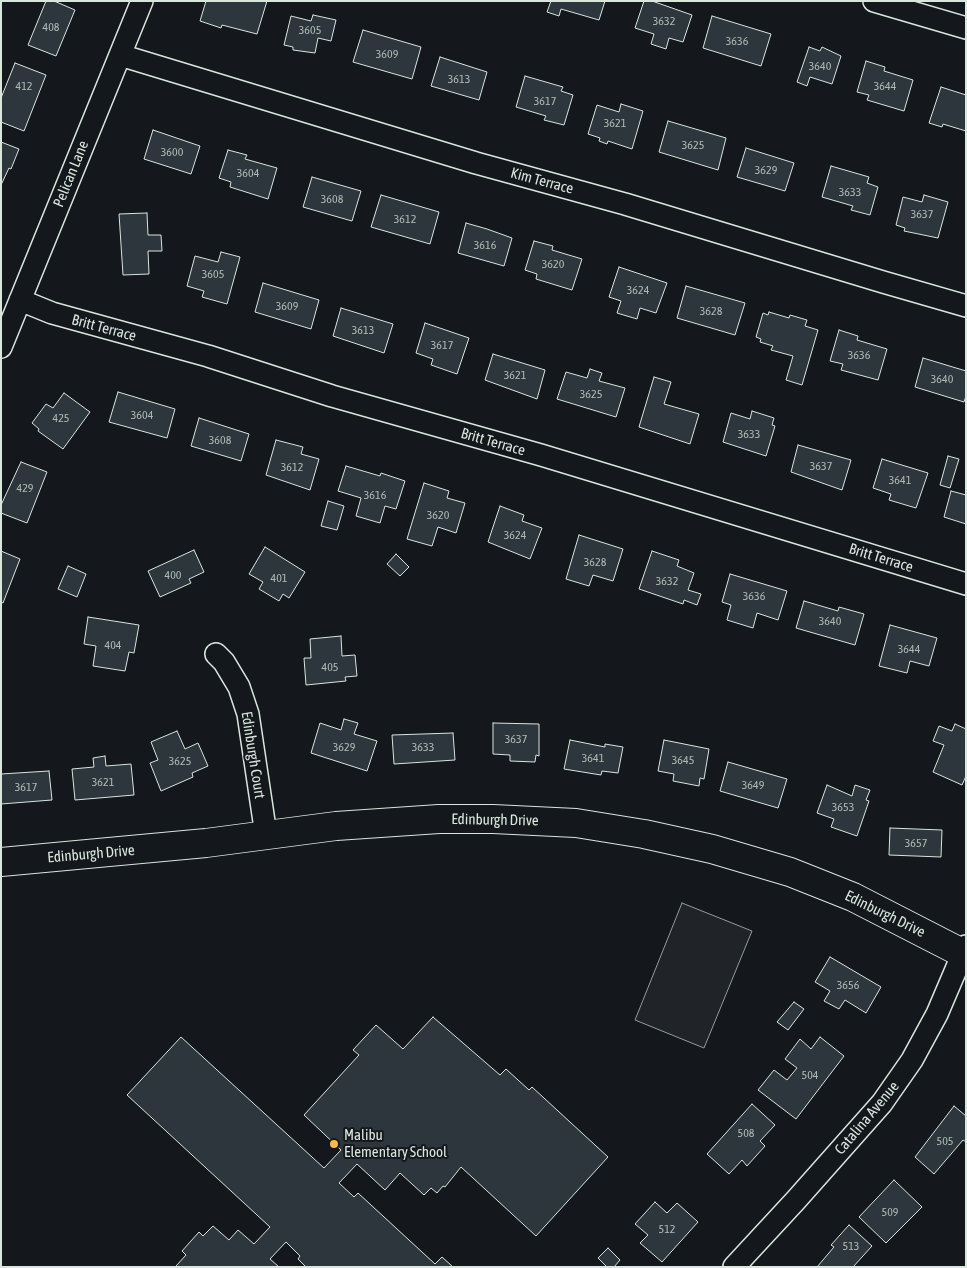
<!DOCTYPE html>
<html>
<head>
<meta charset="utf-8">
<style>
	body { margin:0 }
	#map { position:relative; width:967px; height:1268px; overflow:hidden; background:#14181c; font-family:"Asap Condensed",sans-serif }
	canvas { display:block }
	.frame { position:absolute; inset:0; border:2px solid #d8e6dc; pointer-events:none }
</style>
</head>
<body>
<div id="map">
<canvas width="967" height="1268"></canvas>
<div class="frame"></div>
</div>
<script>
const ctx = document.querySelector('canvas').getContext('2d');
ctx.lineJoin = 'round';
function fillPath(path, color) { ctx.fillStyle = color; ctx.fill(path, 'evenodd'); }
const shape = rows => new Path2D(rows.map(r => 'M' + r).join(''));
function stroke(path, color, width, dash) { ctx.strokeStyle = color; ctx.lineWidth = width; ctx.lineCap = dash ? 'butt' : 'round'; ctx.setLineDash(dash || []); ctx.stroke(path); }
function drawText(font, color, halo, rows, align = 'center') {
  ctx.font = font + ' "Asap Condensed",sans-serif'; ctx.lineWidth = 4; ctx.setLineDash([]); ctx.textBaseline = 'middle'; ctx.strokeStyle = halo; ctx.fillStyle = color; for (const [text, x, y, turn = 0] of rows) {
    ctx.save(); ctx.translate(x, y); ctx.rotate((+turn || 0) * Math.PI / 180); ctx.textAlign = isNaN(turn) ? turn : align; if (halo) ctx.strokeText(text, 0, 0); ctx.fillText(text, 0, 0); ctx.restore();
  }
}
const green = shape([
	[682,903,752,931,704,1048,635,1020,682,903]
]);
const building = shape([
	[46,1,54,1,75,10,56,56,28,45,46,1],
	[206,1,267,1,257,34,222,25,221,28,200,21,206,1],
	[551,1,605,1,599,20,561,9,559,16,547,12,551,1],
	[644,1,652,1,692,15,683,42,669,38,666,49,651,44,654,34,635,28,644,1],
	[313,15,336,20,331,41,318,38,315,53,293,50,293,47,284,45,291,16,311,21,313,15],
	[712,16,771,34,761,66,703,48,712,16],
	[363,30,421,47,412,79,353,62,363,30],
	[809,47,820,51,822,47,841,56,832,84,810,77,807,86,797,82,809,47],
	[440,57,487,72,479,100,431,86,440,57],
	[866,61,885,67,884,71,913,80,904,111,867,100,869,95,857,92,866,61],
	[15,63,46,75,24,131,1,122,1,98,15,63],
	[525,76,563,87,561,91,573,95,564,125,544,120,546,116,516,107,525,76],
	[941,87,966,95,966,131,943,124,942,127,929,123,941,87],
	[621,104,643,111,632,149,608,141,607,144,599,141,600,138,588,134,597,105,619,112,621,104],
	[668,121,726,138,718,170,659,152,668,121],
	[153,130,200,146,191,174,144,159,153,130],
	[1,142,19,149,11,169,9,168,1,185,1,142],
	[746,148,794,163,785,191,737,177,746,148],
	[228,150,247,155,245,159,277,168,268,199,230,187,231,182,219,178,228,150],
	[831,166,869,177,867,183,878,187,870,215,851,210,853,206,822,197,831,166],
	[312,177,361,191,352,221,303,207,312,177],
	[381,195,439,212,430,244,371,227,381,195],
	[924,195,948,202,938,238,904,231,905,228,896,225,903,197,922,202,924,195],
	[147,213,148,235,161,235,162,251,148,251,149,274,123,275,119,214,147,213],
	[466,223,487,229,512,238,504,266,458,253,466,223],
	[534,241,553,246,552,250,582,259,572,290,536,279,537,274,525,270,534,241],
	[221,252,240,257,227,304,202,297,204,291,187,286,195,256,218,262,221,252],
	[619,267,667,283,656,313,640,308,637,319,617,313,621,301,609,297,619,267],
	[263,283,319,300,311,329,255,312,263,283],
	[686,286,745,303,735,335,677,318,686,286],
	[341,308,393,324,384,353,333,336,341,308],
	[769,312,789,318,790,315,807,320,805,326,818,330,802,385,786,380,793,356,771,350,773,346,760,342,761,339,756,337,763,313,768,315,769,312],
	[425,323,469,338,457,374,431,365,433,359,416,353,425,323],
	[839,330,858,336,857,340,887,349,878,380,841,370,843,364,830,361,839,330],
	[493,354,545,370,537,399,485,380,493,354],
	[923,358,966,371,966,396,964,402,915,387,923,358],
	[590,369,602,373,599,381,625,388,616,417,557,399,566,372,587,378,590,369],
	[654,377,671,382,664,404,699,414,690,444,639,427,654,377],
	[118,392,175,409,167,438,109,422,118,392],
	[64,393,90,412,63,449,38,431,39,429,32,423,46,404,53,408,64,393],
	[752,411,774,418,772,425,775,426,766,456,723,442,731,413,750,419,752,411],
	[199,418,249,434,241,461,191,446,199,418],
	[276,440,303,447,301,454,319,459,310,490,266,475,276,440],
	[798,445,851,460,842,490,791,472,798,445],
	[948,456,959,459,950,488,940,485,948,456],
	[882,459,928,473,916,508,889,500,891,494,873,488,882,459],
	[21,462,47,472,27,523,1,513,1,505,21,462],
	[346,466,380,476,381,473,405,481,396,509,385,506,380,523,356,516,361,498,338,491,346,466],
	[424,483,449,491,447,498,465,503,456,533,438,527,432,546,407,539,424,483],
	[951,491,966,495,966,524,944,517,951,491],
	[328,501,344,506,337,530,321,526,328,501],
	[500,506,524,515,522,521,542,528,530,559,488,542,500,506],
	[579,535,623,549,613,581,593,575,589,586,566,579,579,535],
	[265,547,305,572,289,598,283,594,279,601,259,589,263,582,249,574,265,547],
	[194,550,204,572,189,579,191,583,160,597,148,571,194,550],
	[1,551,20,559,3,603,1,602,1,551],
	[652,551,679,560,677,566,694,573,688,590,701,594,697,605,684,600,683,604,639,589,652,551],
	[396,554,409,567,400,576,387,564,396,554],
	[68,566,86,574,77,597,58,589,68,566],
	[730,574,787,591,778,620,757,613,753,628,727,620,731,605,722,602,730,574],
	[804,601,838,611,839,607,864,614,855,645,796,628,804,601],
	[88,617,139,625,134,653,129,652,125,671,93,666,96,646,84,644,88,617],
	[890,625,937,638,929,666,910,661,907,673,879,666,890,625],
	[341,636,342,656,355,655,357,676,345,677,346,681,306,685,304,658,311,658,310,639,341,636],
	[344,719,358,723,354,734,377,741,367,771,311,753,320,723,341,730,344,719],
	[493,723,539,724,539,756,536,755,535,762,510,761,510,755,493,754,493,723],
	[955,724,966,729,966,776,962,785,933,772,944,745,933,741,939,726,952,731,955,724],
	[177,731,185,749,198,743,208,766,192,773,193,777,161,791,150,763,158,760,151,742,177,731],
	[453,733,455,760,394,764,392,735,453,733],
	[570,740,605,747,605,744,623,747,618,773,602,771,601,775,564,769,570,740],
	[664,740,709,749,704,779,700,778,699,786,673,781,674,774,658,771,664,740],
	[105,756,106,766,131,764,134,795,75,800,72,769,94,767,93,758,105,756],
	[728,762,787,779,778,808,720,791,728,762],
	[49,771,52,800,1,804,1,774,49,771],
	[827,785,852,796,855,785,870,790,866,800,869,801,857,836,831,827,834,819,817,813,827,785],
	[890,828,942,830,941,857,889,855,890,828],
	[830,957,881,987,866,1013,845,1000,839,1009,824,1001,830,991,815,982,830,957],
	[794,1002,804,1009,788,1030,777,1022,794,1002],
	[433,1017,500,1075,506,1069,529,1090,532,1087,608,1157,536,1236,461,1167,445,1187,443,1186,437,1193,431,1188,424,1195,400,1173,385,1190,357,1164,339,1183,354,1197,358,1193,435,1264,442,1257,453,1267,306,1267,298,1259,300,1256,286,1242,270,1259,279,1267,178,1267,176,1266,186,1255,182,1251,199,1232,203,1236,213,1226,229,1240,238,1230,254,1244,270,1227,127,1095,181,1037,324,1168,341,1150,304,1115,359,1055,353,1050,376,1025,403,1049,433,1017],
	[820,1037,844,1056,796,1119,758,1090,774,1070,787,1080,797,1068,785,1059,800,1039,811,1049,820,1037],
	[752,1104,775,1125,760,1141,765,1146,747,1166,742,1160,729,1174,707,1154,752,1104],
	[954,1106,966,1116,966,1142,963,1140,934,1174,915,1157,954,1106],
	[894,1180,922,1207,886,1243,859,1217,894,1180],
	[655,1202,667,1213,677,1203,698,1222,662,1262,640,1243,648,1235,635,1224,655,1202],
	[849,1225,872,1246,853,1267,817,1267,834,1247,831,1245,849,1225],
	[608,1248,620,1260,614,1267,607,1267,598,1258,608,1248]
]);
const street = shape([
	[874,1,966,28],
	[120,55,476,163,625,204,883,282,966,306],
	[20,300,52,313,208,356,332,396,541,455,966,584],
	[1,347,142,1],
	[216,654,224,662,239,687,248,714,266,835],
	[734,1267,796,1200,882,1103,912,1060,937,1014,966,946]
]);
const secondary = shape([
	[1,862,206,843,336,826,439,819,493,819,576,823,644,834,712,849,790,872,853,897,966,955]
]);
const markers = [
	[334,1144,5,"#ffb74d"]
];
const numberNames = [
	["3632",664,21],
	["408",51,27],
	["3605",310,30],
	["3636",737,41],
	["3609",387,54],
	["3640",820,66],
	["3613",459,79],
	["412",24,86],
	["3644",885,86],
	["3617",545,101],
	["3621",615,123],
	["3625",693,145],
	["3600",172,152],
	["3629",766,170],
	["3604",248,173],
	["3633",850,192],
	["3608",332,199],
	["3637",922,214],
	["3612",405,219],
	["3616",485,245],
	["3620",553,264],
	["3605",213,274],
	["3624",638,290],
	["3609",287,306],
	["3628",711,311],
	["3613",363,330],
	["3617",442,345],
	["3636",859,355],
	["3621",515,375],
	["3640",942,379],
	["3625",591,394],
	["3604",142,415],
	["425",61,418],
	["3633",749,434],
	["3608",220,440],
	["3637",821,466],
	["3612",292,467],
	["3641",900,480],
	["429",25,488],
	["3616",375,495],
	["3620",438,515],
	["3624",515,535],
	["3628",595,562],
	["400",173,575],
	["401",279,578],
	["3632",667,581],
	["3636",754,596],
	["3640",830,621],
	["404",113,645],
	["3644",909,649],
	["405",330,667],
	["3637",516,739],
	["3629",344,747],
	["3633",423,747],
	["3641",593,758],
	["3645",683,760],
	["3625",180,761],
	["3621",103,782],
	["3649",753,785],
	["3617",26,787],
	["3653",843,807],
	["3657",916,843],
	["3656",848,985],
	["504",810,1075],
	["508",746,1133],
	["505",945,1141],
	["509",890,1212],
	["512",667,1229],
	["513",851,1246]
];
const streetNames = [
	["Pelican Lane",71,174,-68],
	["Kim Terrace",542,181,15],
	["Britt Terrace",104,328,15],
	["Britt Terrace",493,442,16],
	["Britt Terrace",881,558,17],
	["Edinburgh Court",253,755,81],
	["Edinburgh Drive",495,820,1],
	["Edinburgh Drive",91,854,-5],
	["Edinburgh Drive",885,914,26],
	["Catalina Avenue",867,1118,-50]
];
const poiNames = [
	["Malibu",344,1135],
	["Elementary School",344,1152]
];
fillPath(green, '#202428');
stroke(green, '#939e99', 1);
fillPath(building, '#2c363c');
stroke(building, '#d8e6dc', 1);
stroke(street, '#d8e6dc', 24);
stroke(secondary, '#d8e6dc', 30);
stroke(street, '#14181c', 21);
stroke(secondary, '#14181c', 28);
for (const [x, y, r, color] of markers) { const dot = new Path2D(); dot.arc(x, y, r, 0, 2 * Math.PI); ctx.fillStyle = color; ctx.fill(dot); stroke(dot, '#14181c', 2); }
drawText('12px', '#adbab4', null, numberNames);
drawText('15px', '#d8e6dc', '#14181c', streetNames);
drawText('15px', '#d8e6dc', '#14181c', poiNames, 'left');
</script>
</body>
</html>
